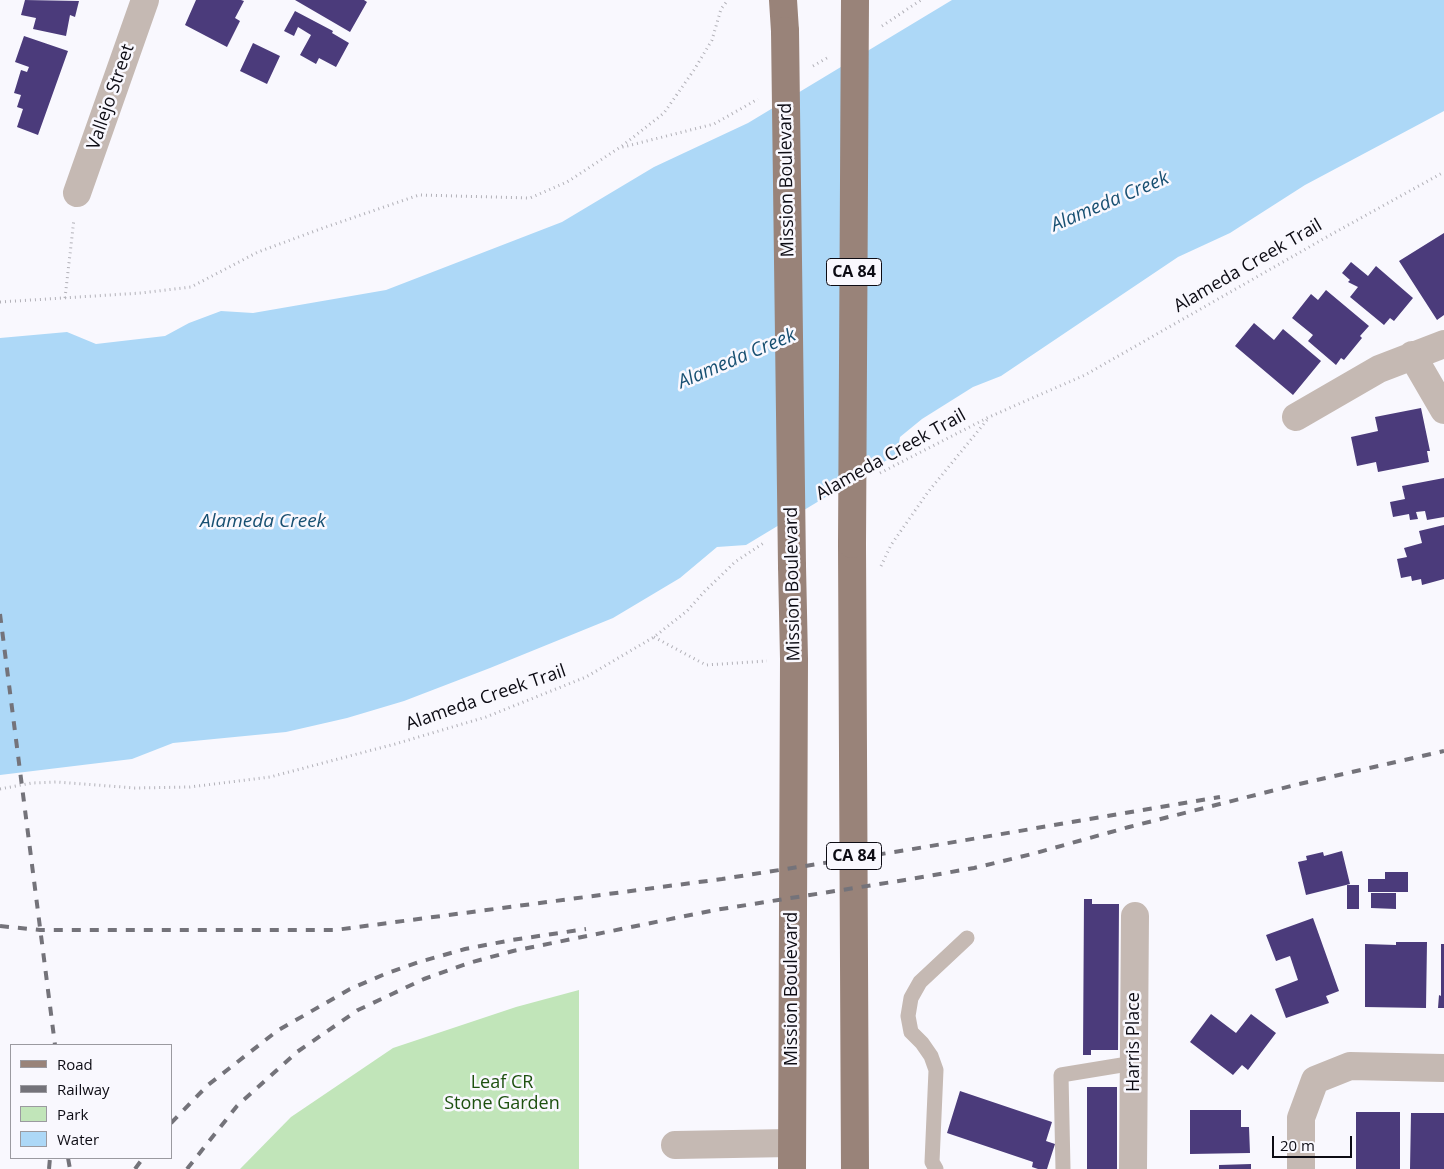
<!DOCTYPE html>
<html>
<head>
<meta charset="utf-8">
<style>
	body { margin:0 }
	#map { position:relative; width:1444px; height:1169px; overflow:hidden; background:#f9f8fe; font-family:"Open Sans",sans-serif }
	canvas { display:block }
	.legend { position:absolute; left:10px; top:1044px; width:162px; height:115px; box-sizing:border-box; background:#f9f8fe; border:1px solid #9b9aa0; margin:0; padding:6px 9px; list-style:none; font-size:15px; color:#0d0c14 }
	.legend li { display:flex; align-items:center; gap:10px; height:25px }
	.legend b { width:25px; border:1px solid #9b9aa0 }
	.scale { position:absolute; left:1272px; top:1136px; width:80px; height:22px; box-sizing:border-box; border:2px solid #0d0c14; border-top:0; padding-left:6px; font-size:15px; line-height:18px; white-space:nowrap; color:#0d0c14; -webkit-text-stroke:4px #f9f8fe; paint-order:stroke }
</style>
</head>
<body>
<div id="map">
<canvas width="1444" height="1169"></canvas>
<ul class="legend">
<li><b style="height:6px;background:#998379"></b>Road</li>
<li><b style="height:6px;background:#74737a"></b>Railway</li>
<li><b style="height:14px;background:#c1e5b9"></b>Park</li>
<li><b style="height:14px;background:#add8f7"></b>Water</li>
</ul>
<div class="scale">20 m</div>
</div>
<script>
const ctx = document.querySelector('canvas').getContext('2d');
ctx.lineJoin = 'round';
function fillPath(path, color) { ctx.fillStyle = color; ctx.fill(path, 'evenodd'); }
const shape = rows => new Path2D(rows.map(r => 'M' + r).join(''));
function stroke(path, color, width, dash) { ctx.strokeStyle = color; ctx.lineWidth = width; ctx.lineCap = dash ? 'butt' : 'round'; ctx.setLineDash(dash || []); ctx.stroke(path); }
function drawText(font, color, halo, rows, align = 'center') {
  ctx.font = font + ' "Open Sans",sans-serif'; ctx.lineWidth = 5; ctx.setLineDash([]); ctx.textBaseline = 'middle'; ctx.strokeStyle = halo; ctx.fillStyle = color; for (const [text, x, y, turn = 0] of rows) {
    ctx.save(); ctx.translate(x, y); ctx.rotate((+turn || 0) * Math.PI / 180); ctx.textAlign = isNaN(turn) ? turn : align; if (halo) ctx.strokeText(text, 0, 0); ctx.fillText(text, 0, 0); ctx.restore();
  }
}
const green = shape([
	[579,990,579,1169,240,1169,291,1117,393,1048,516,1007]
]);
const water = shape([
	[952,0,1444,0,1444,111,1305,185,1230,233,1178,257,1001,376,973,387,922,419,900,437,897,454,746,545,717,547,680,578,613,618,490,668,404,701,347,718,286,732,173,743,132,759,0,775,0,338,67,332,96,344,165,336,189,323,221,311,253,313,386,290,562,222,654,167,748,123]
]);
const building = shape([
	[25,0,79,1,75,17,70,15,66,36,33,29,36,18,21,15],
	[196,0,241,0,244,1,235,18,240,21,227,47,185,25],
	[295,0,364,0,367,2,350,32],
	[295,11,333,31,332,33,349,43,336,67,319,58,316,64,300,55,311,35,298,27,294,36,284,31],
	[24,36,68,51,38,135,17,127,23,109,17,107,21,95,14,93,21,70,27,72,29,67,15,62],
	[253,43,280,56,267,84,240,71],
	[1444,233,1444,315,1437,320,1399,261],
	[1351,262,1368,276,1376,266,1413,298,1394,321,1390,318,1384,325,1350,297,1358,287,1348,282,1350,280,1342,273],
	[1326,290,1369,326,1360,336,1362,338,1344,360,1341,358,1336,365,1308,341,1313,335,1292,318,1311,294,1318,300],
	[1254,323,1274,340,1283,329,1321,361,1293,395,1235,346],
	[1421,408,1430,451,1427,451,1429,462,1378,472,1376,462,1357,466,1351,437,1378,431,1375,417],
	[1444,478,1444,517,1427,520,1425,511,1416,512,1418,519,1410,520,1409,514,1393,517,1390,502,1405,499,1402,486],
	[1444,525,1444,579,1422,585,1421,579,1412,581,1411,576,1401,578,1397,559,1407,557,1404,548,1422,543,1419,531],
	[1342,851,1350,884,1306,895,1298,862,1307,860,1306,856,1323,852,1324,856],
	[1385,872,1408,872,1408,892,1368,892,1368,879,1385,879],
	[1347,885,1359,885,1359,909,1347,909],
	[1371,893,1396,893,1396,909,1371,908],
	[1084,899,1092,899,1092,904,1119,904,1118,1050,1091,1050,1091,1055,1083,1055],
	[1313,918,1339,991,1326,996,1329,1003,1286,1018,1275,989,1298,980,1290,956,1276,961,1266,935],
	[1396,942,1427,942,1426,1008,1365,1007,1365,944,1396,945],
	[1441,944,1444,944,1444,1008,1438,1008,1439,995,1441,996],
	[1211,1014,1236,1033,1251,1014,1276,1033,1248,1070,1242,1065,1233,1075,1190,1042],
	[1087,1087,1117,1087,1117,1169,1087,1169],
	[960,1091,1052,1122,1046,1141,1055,1144,1047,1169,1038,1169,1032,1167,1033,1162,947,1133],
	[1190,1110,1241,1110,1241,1127,1249,1127,1250,1153,1190,1154],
	[1356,1112,1400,1112,1400,1169,1356,1169],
	[1411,1113,1444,1113,1444,1169,1410,1169],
	[1251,1164,1251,1169,1219,1169,1219,1165]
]);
const path = shape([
	[882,26,921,0],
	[813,66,827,58],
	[622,146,664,113,694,70,712,40,721,9,728,0],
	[65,298,74,219],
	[0,302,141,293,191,287,258,252,323,228,419,195,530,198,567,182,619,148,714,124,758,99],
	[880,473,989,417,1085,375,1332,234,1444,172],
	[881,566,891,545,928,492,987,420],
	[654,637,706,665,767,661],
	[0,789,32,783,57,782,135,788,190,787,270,777,395,744,486,717,586,677,654,637,687,611,705,591,735,562,765,542]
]);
const service = shape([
	[936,1169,932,1162,936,1070,931,1056,922,1043,911,1032,908,1016,911,998,920,982,967,938],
	[1063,1169,1061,1075,1134,1063]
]);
const minor = shape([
	[77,193,145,0],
	[1412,355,1444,410],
	[1296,417,1379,369,1444,344],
	[675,1145,791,1143],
	[1133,1169,1135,916],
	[1301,1169,1301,1118,1315,1080,1350,1066,1444,1068]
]);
const primary = shape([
	[783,0,785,31],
	[852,544,855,1169],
	[792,1169,794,659,792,566]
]);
const rail = shape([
	[0,614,55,1045],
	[0,926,40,930,335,930,722,879,907,850,1220,797],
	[171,1123,208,1085,277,1031,350,989,385,974,419,962,465,949,512,940,586,929],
	[68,1158,70,1169],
	[49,1169,50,1158],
	[135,1169,143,1158],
	[187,1169,237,1106,297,1052,358,1010,424,979,469,963,513,951,715,910,905,880,974,868,1032,854,1129,827,1299,784,1444,751]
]);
const primaryBridge = shape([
	[785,31,792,566],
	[852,544,855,0]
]);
const shields = [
	[854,272,55],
	[854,856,55]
];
const shieldNames = [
	["CA 84",854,272],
	["CA 84",854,856]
];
const streetNames = [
	["Vallejo Street",111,97,-71],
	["Mission Boulevard",787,180,-91],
	["Alameda Creek Trail",1248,266,-30],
	["Alameda Creek Trail",891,455,-29],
	["Mission Boulevard",793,584,-91],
	["Alameda Creek Trail",486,698,-19],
	["Mission Boulevard",792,989,-90],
	["Harris Place",1134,1042,-90]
];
const parkNames = [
	["Leaf CR",502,1083],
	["Stone Garden",502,1104]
];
const waterNames = [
	["Alameda Creek",1110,202,-23],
	["Alameda Creek",737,359,-23],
	["Alameda Creek",263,522]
];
fillPath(green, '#c1e5b9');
fillPath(water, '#add8f7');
fillPath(building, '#4b3b7b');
stroke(path, '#b2b1b8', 3, [1, 4]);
stroke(service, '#c5b9b3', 15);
stroke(minor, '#c5b9b3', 28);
stroke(primary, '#998379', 28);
stroke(rail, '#74737a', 4, [9, 9]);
stroke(primaryBridge, '#998379', 28);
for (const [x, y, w] of shields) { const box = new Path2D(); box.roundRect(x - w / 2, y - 13.5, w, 27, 4); ctx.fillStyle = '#f9f8fe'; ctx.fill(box); stroke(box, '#0d0c14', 1); }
drawText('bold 16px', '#0d0c14', null, shieldNames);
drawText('18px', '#0d0c14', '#f9f8fe', streetNames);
drawText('18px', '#1d500f', '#f9f8fe', parkNames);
drawText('italic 19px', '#185072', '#f9f8fe', waterNames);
</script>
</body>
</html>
